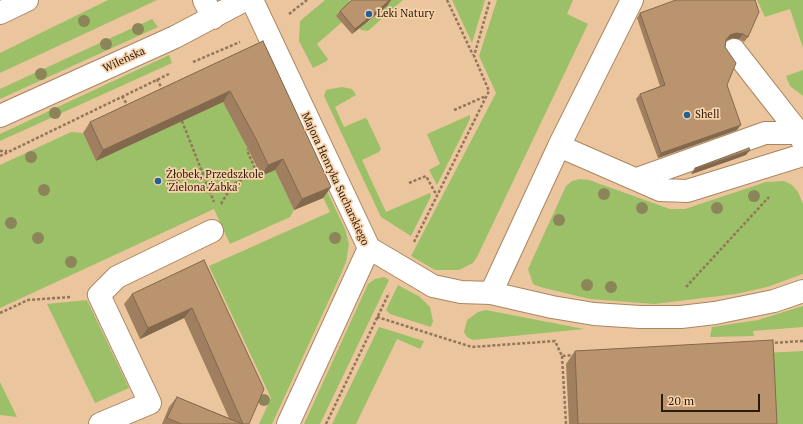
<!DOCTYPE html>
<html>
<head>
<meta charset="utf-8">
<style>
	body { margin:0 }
	#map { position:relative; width:803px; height:424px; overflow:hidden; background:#ebc59d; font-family:"PT Serif",serif }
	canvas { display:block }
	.scale { position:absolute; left:661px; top:394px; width:99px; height:18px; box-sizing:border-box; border:2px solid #291b0c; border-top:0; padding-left:5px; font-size:12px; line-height:14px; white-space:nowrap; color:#291b0c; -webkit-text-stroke:3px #f9d2aa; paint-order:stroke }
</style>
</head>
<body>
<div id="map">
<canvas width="803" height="424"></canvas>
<div class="scale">20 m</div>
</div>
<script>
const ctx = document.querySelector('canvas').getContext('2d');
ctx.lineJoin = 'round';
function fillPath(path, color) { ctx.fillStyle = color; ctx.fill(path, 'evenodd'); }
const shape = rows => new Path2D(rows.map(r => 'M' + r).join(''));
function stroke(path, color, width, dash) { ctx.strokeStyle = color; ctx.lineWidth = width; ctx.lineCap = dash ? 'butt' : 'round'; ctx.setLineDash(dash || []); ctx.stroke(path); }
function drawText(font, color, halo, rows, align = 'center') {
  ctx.font = font + ' "PT Serif",serif'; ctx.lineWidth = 3.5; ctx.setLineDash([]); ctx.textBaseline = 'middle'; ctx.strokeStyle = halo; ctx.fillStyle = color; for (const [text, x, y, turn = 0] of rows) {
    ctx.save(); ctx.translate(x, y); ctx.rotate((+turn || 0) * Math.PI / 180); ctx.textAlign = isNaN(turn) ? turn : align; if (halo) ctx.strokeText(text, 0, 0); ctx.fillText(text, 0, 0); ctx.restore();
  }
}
const green = shape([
	[108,0,157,0,0,73,0,53],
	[325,0,349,0,368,22,387,6,382,0,403,0,368,31,361,30,349,16,317,44,328,59,327,61,313,68,299,41,300,21],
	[452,0,485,0,472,43],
	[497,0,573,0,567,14,588,24,477,257,473,263,459,270,435,270,411,256,496,93,479,56],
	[757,0,803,0,803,48,790,9,765,17],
	[152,19,158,27,0,99,0,89],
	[260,50,345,229,349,244,346,262,341,274,272,424,259,424,271,398,209,266,330,212,255,53],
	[169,55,172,63,0,141,0,134],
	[803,70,803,96,790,86,786,76],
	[342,87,352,89,356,95,335,107,344,127,365,118,367,119,381,149,379,152,362,160,386,212,430,193,431,196,411,236,381,217,324,96,326,90],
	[240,94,246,146,260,176,275,170,294,210,290,217,230,244,214,209,0,308,0,165,71,132,83,133,96,161],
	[470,115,470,119,437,185,429,170,440,164,427,134],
	[580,179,589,180,670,209,685,209,766,182,784,181,792,185,798,192,803,204,803,274,767,287,736,294,654,304,590,299,540,287,533,284,528,269,566,186,572,181],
	[384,277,389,280,320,424,304,424,368,284,375,279],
	[398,285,420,297,430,307,433,321,431,327,390,314,386,310],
	[87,300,129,388,95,403,47,304],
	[803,306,803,327,753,331,754,336,710,337,712,327,758,320],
	[486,310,584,329,473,340,467,337,464,332,467,320,478,312],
	[379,327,424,341,420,349,397,339,356,424,332,424],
	[803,351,803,424,768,424,764,353],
	[0,382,17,417,0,415]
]);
const path = shape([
	[447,0,473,55],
	[289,14,307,0],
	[193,62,240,42],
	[157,79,163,91],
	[122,96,129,108],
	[454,110,486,96],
	[182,121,214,202],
	[0,151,7,151],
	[0,156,169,74],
	[409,183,426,176,437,196],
	[221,204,233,184,257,173,247,150,248,149],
	[414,242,489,91,474,56,490,0],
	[686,287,769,197],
	[0,313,28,300,71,297],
	[377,317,472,347,555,341,562,356,575,355],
	[770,343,803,341],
	[562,356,566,424],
	[326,424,389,293]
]);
const minor = shape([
	[204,0,213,18],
	[252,0,369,248,288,424],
	[0,13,27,0],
	[734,50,799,133,803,142],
	[0,116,175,37,245,0],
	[559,146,660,190,687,191,803,155],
	[637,179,765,133,799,133],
	[369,248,433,286,461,292,491,293,552,307,594,314,640,317,681,317,715,313,774,301,803,291],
	[491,293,559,146,632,0],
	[100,424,150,403,99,295,117,277,212,231]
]);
const trees = [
	[84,21],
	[138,29],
	[106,44],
	[41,74],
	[55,113],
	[31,157],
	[174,179],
	[44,190],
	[604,194],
	[754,196],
	[642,208],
	[717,208],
	[559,220],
	[11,223],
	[38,238],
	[335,238],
	[71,262],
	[587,285],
	[611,287],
	[264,400]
];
const wall = shape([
	[352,0,391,0,387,6,352,34,336,16,340,11],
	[755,0,748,37,744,42,739,39,733,38,726,41,725,47,727,85,737,130,658,158,636,99,640,94,660,86,637,18,640,13],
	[263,41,331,187,323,198,294,210,275,170,261,176,248,149,223,102,96,161,83,133,90,122],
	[746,155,692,174,691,173,695,168],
	[204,260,249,424,162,424,169,407,177,397,229,418,184,318,140,339,124,304,132,294],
	[575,351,777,424,569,424,566,364]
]);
const shadedWall = shape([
	[389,0,391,0,387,6,352,34,355,29],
	[736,33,743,34,739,39,733,38,727,40,723,45,730,35],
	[230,91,223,102,96,161,103,150],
	[741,125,737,130,658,158,661,153],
	[750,150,746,155,692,174,695,169],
	[283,159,275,170,261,176,268,165],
	[331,187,323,198,294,210,302,199],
	[192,308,184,318,140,339,148,328]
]);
const building = shape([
	[352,0,390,0,355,29,340,11,352,0],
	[676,0,755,0,759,12,748,37,743,34,736,33,730,35,726,40,725,47,736,63,727,85,741,125,661,153,640,94,665,85,640,13,676,0],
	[263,41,331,187,302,199,283,159,268,165,256,139,230,91,103,150,90,122,263,41],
	[749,148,750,150,695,169,695,168,749,148],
	[204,260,264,389,249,424,243,424,192,308,148,328,132,294,204,260],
	[773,340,777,424,578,424,575,351,773,340],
	[177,397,242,424,181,424,167,418,177,397]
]);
const markers = [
	[369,14,4,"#1f6297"],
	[687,115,4,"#1f6297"],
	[158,181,4,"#1f6297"]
];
const poiNames = [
	["Leki Natury",377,14],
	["Shell",695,115],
	["Żłobek, Przedszkole",166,175],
	["'Zielona Żabka'",166,188]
];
const streetNames = [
	["Wileńska",124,60,-25],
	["Majora Henryka Sucharskiego",335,179,65]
];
fillPath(green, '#9cc067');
stroke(minor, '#aa8660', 24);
stroke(path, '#92775b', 2.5, [3, 2]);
stroke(minor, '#fff', 22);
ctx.fillStyle = '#8c8559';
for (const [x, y] of trees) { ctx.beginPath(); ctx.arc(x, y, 6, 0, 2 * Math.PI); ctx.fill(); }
fillPath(wall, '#9f7f5f');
fillPath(shadedWall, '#82684d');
fillPath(building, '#b9946e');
stroke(building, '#82684d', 1);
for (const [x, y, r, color] of markers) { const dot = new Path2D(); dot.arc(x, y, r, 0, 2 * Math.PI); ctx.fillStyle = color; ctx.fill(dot); stroke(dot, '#f9d2aa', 1.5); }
drawText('11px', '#291b0c', '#f9d2aa', poiNames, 'left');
drawText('11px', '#291b0c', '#f9d2aa', streetNames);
</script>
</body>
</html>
